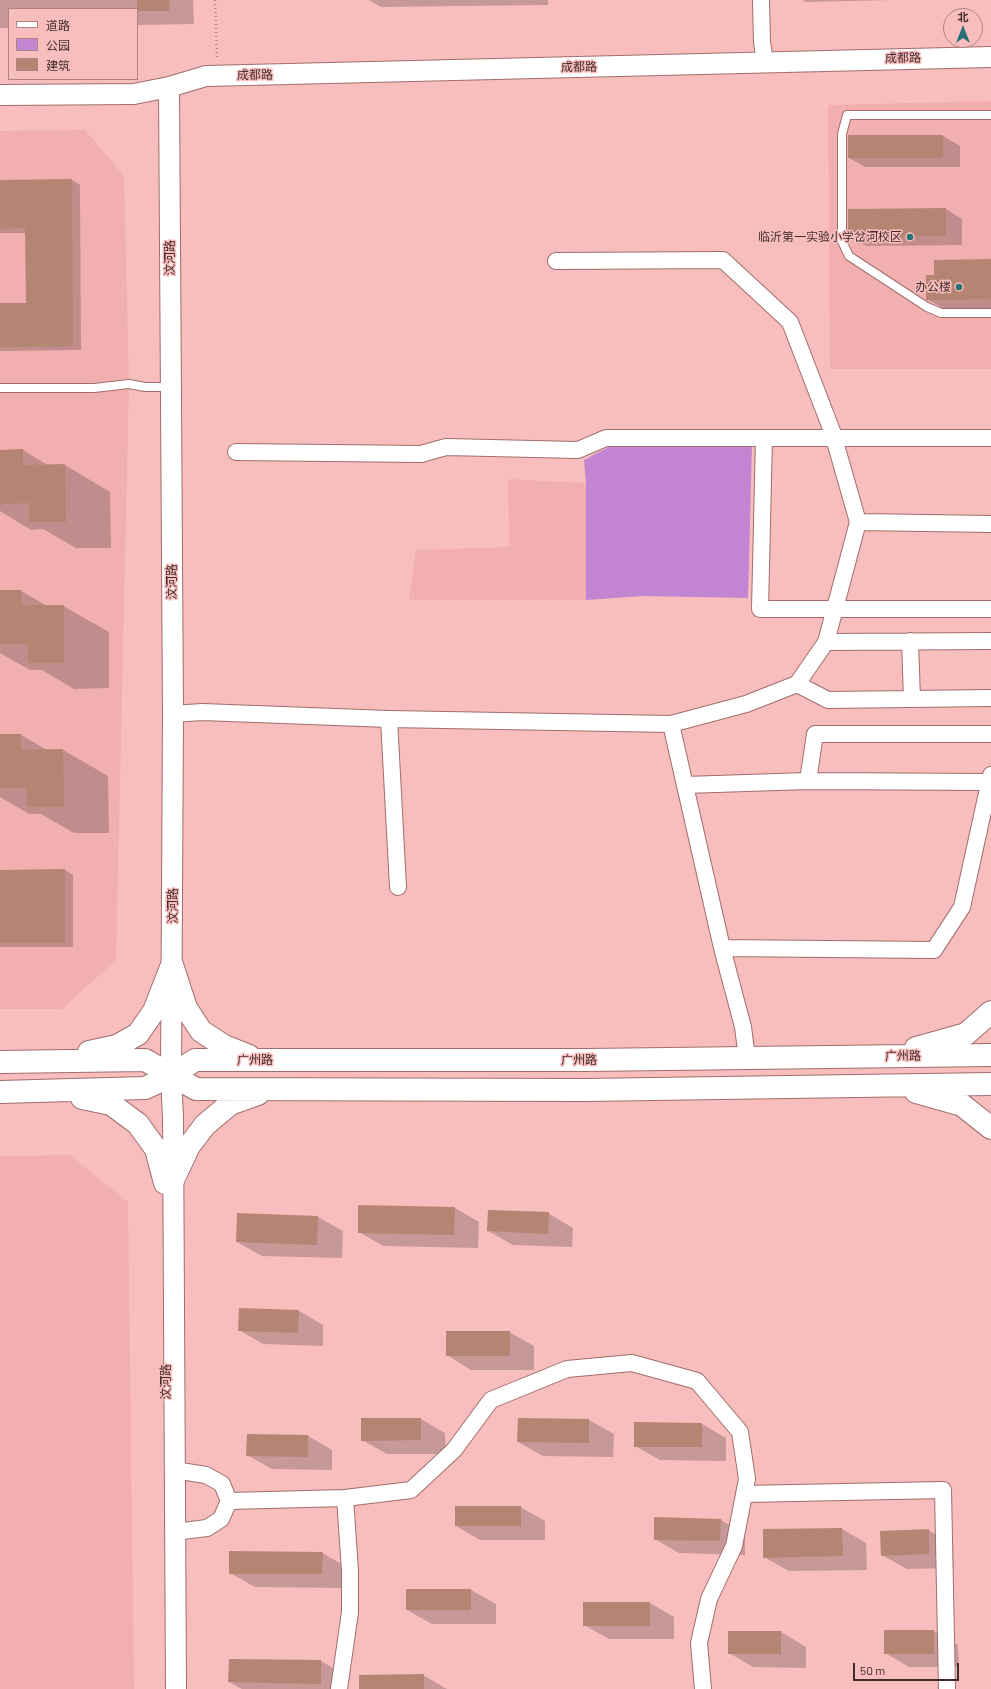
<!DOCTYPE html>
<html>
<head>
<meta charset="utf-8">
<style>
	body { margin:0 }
	#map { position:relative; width:991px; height:1689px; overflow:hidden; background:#f8bebd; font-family:Barlow,"Noto Sans SC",sans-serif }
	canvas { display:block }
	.legend { position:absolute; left:8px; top:8px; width:130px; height:72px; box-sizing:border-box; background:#f8bebd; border:1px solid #af8383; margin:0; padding:5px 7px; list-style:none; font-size:12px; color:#422b2b }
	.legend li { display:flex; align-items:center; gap:8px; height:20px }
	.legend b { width:20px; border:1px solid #af8383 }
	.north { position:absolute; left:943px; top:8px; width:40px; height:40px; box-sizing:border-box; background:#f8bebd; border:1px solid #af8383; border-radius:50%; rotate:0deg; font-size:11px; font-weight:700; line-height:16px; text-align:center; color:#422b2b }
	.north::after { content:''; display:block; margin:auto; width:14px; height:18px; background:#277175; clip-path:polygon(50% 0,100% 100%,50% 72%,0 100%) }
	.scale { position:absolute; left:853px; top:1663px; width:106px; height:18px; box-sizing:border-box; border:2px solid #422b2b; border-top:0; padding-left:5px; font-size:12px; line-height:14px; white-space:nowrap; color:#422b2b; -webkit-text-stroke:3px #f8bebd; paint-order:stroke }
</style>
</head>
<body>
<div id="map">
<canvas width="991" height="1689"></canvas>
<ul class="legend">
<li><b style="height:5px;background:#fff"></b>道路</li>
<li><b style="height:11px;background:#c385d1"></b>公园</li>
<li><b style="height:11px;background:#b68472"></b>建筑</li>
</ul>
<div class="north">北</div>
<div class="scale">50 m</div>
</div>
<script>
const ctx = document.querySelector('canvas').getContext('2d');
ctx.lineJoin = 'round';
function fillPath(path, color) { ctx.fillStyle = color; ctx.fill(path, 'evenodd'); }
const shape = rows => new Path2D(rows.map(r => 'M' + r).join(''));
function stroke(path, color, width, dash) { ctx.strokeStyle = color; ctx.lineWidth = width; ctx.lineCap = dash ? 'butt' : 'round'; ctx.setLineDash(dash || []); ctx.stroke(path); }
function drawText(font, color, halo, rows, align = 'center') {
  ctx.font = font + ' Barlow,"Noto Sans SC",sans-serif'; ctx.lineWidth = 3; ctx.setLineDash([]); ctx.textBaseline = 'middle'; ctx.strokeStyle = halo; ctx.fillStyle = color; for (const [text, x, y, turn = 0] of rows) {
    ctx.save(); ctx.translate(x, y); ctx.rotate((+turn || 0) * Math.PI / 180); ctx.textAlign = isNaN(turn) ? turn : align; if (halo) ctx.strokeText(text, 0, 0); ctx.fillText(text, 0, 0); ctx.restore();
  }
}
const built = shape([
	[991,101,991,369,830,369,828,105],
	[85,130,124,176,129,384,116,960,62,1009,0,1009,0,131],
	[508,479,586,483,586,600,409,600,416,550,509,547],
	[70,1155,128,1202,134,1689,0,1689,0,1156]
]);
const green = shape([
	[752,446,748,598,643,596,586,600,586,483,584,460,609,447]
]);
const shadow = shape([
	[0,0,193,0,194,24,137,25,137,9,9,9,9,28,0,28],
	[369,0,548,0,548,5,381,7],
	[802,0,892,0,806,2],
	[943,136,960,146,960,167,865,167,849,158],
	[72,180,80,185,81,350,0,351,0,304,27,304,26,233,0,233,0,181],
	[946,209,962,219,962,245,866,246,849,236],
	[991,260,991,308,944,309,927,299],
	[23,450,49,466,65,465,110,492,111,548,76,548,43,529,31,530,0,511,0,451],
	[0,591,21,591,47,606,63,606,109,632,109,688,74,689,42,670,30,670,0,653],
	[0,735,21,735,47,750,63,750,108,776,109,833,74,833,41,814,29,814,0,797],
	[65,870,73,875,73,947,0,947,0,871],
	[455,1208,479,1222,478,1248,383,1246,359,1232],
	[548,1213,573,1228,572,1247,513,1245,488,1231],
	[238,1214,318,1217,343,1231,342,1258,262,1256,237,1242],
	[299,1311,323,1325,323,1346,263,1344,239,1330],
	[509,1332,534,1346,534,1370,471,1370,447,1355],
	[421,1419,445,1433,446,1454,387,1454,362,1440],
	[519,1419,589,1420,614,1434,613,1457,543,1456,518,1442],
	[702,1424,726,1438,726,1461,660,1460,635,1446],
	[308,1436,332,1450,332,1470,272,1469,247,1455],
	[520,1507,545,1521,545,1540,480,1540,456,1526],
	[721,1520,745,1534,745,1555,679,1553,655,1539],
	[842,1529,866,1543,867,1570,789,1571,764,1557],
	[928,1530,953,1544,954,1568,907,1569,882,1555],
	[322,1553,347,1567,347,1588,255,1587,230,1573],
	[407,1590,471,1590,496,1604,496,1624,432,1624,407,1610],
	[650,1603,674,1617,674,1639,609,1639,584,1625],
	[934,1631,958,1645,959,1667,909,1667,885,1653],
	[729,1632,781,1632,806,1647,806,1668,753,1667,729,1653],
	[321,1661,345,1675,345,1689,242,1689,229,1682],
	[423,1675,447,1689,360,1689]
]);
const building = shape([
	[137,0,169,0,170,11,137,11],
	[848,135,943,135,943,158,848,158],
	[72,179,73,346,0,347,0,303,26,303,25,228,0,229,0,180],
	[946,208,946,236,848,237,848,209],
	[991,259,991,299,926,300,926,275,934,275,934,260],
	[23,449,23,465,65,464,66,522,29,522,29,503,0,504,0,450],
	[0,590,21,590,22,605,64,605,64,663,28,663,28,644,0,644],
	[0,734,21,734,21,750,63,749,64,807,27,807,27,788,0,788],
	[65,869,65,943,0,943,0,870],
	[358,1205,455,1207,454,1235,358,1233],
	[488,1210,549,1212,548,1234,487,1231],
	[237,1213,318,1216,317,1245,236,1242],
	[239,1308,299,1310,298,1333,238,1331],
	[446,1331,510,1331,510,1356,446,1356],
	[361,1418,421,1418,421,1440,361,1441],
	[518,1418,589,1419,589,1443,517,1442],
	[634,1422,702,1423,702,1447,634,1447],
	[247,1434,308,1435,308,1457,246,1456],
	[455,1506,521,1506,521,1526,455,1526],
	[654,1517,721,1519,720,1541,654,1540],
	[842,1528,843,1556,763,1558,763,1529],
	[929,1529,929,1554,881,1556,880,1531],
	[229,1551,323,1552,322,1574,229,1574],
	[406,1589,471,1589,471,1610,406,1610],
	[583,1602,650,1602,650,1626,583,1626],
	[884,1630,934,1630,934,1654,884,1654],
	[728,1631,781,1631,781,1654,728,1654],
	[229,1659,321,1660,321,1684,228,1682],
	[424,1674,424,1689,359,1689,359,1675]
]);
const path = shape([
	[215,0,217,57]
]);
const service = shape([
	[991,115,847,115,842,134,842,241,849,256,927,307,941,313,991,313],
	[0,388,94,388,129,384,145,387,171,387]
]);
const minor = shape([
	[761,0,762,42,765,62],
	[556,261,723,260,790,322,832,431,858,522,826,642,797,684,746,704,671,724,722,948,743,1027,747,1058],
	[764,438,760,609,991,609],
	[236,452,421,454,446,447,578,450,606,438,991,438],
	[858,522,991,524],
	[910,641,912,699],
	[826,642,991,641],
	[797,684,828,700,991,698],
	[173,714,202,712,389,719,671,724],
	[389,719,398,887],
	[808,781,815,734,991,734],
	[685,785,808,781,989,782],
	[722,948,934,950,962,907,991,775],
	[174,1470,206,1475,222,1484,229,1501,221,1519,207,1528,174,1532],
	[744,1494,943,1490,947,1689],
	[229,1501,345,1498,411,1490,454,1450,491,1400,567,1369,632,1363,697,1381,740,1432,747,1479,734,1546,709,1599,699,1643,703,1689],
	[339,1689,350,1612,350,1571,345,1498]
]);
const tertiary = shape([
	[169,87,173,714,171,1076,173,1117,176,1689],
	[0,95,134,94,169,87,206,76,991,57]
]);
const primary = shape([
	[172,965,186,1008,201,1031,224,1046,249,1056],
	[916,1048,966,1034,991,1012],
	[89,1052,117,1046,138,1034,154,1011,172,965],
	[0,1062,145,1060,196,1089,586,1090,991,1084],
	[0,1092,145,1088,171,1076,195,1060,587,1060,991,1055],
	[916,1092,962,1105,991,1128],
	[82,1098,111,1104,138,1124,156,1149,165,1183],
	[173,1180,189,1146,205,1125,230,1104,258,1094]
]);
const markers = [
	[910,237,4,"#277175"],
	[959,287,4,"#277175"]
];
const streetNames = [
	["成都路",903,58,-1],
	["成都路",579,67,-1],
	["成都路",255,75,-1],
	["汶河路",170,258,-90],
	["汶河路",172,582,-90],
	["汶河路",173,906,-90],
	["广州路",903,1056,-1],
	["广州路",255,1060],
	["广州路",579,1060],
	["汶河路",166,1382,-90]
];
const poiNames = [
	["临沂第一实验小学岔河校区",902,237],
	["办公楼",951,287]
];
fillPath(built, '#f1b0af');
fillPath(green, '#c385d1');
fillPath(shadow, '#0003');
fillPath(building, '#b68472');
stroke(service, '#a16d6c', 10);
stroke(minor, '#a16d6c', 18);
stroke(tertiary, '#a16d6c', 22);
stroke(primary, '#a16d6c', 24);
stroke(path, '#b88a8a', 2.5, [1, 3]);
stroke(service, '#fff', 8);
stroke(minor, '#fff', 16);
stroke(tertiary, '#fff', 20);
stroke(primary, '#fff', 22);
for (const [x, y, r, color] of markers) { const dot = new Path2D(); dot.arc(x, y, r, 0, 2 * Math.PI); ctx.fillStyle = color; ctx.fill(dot); stroke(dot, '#f8bebd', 1.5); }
drawText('12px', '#422b2b', '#f8bebd', streetNames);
drawText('12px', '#422b2b', '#f8bebd', poiNames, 'right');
</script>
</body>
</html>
